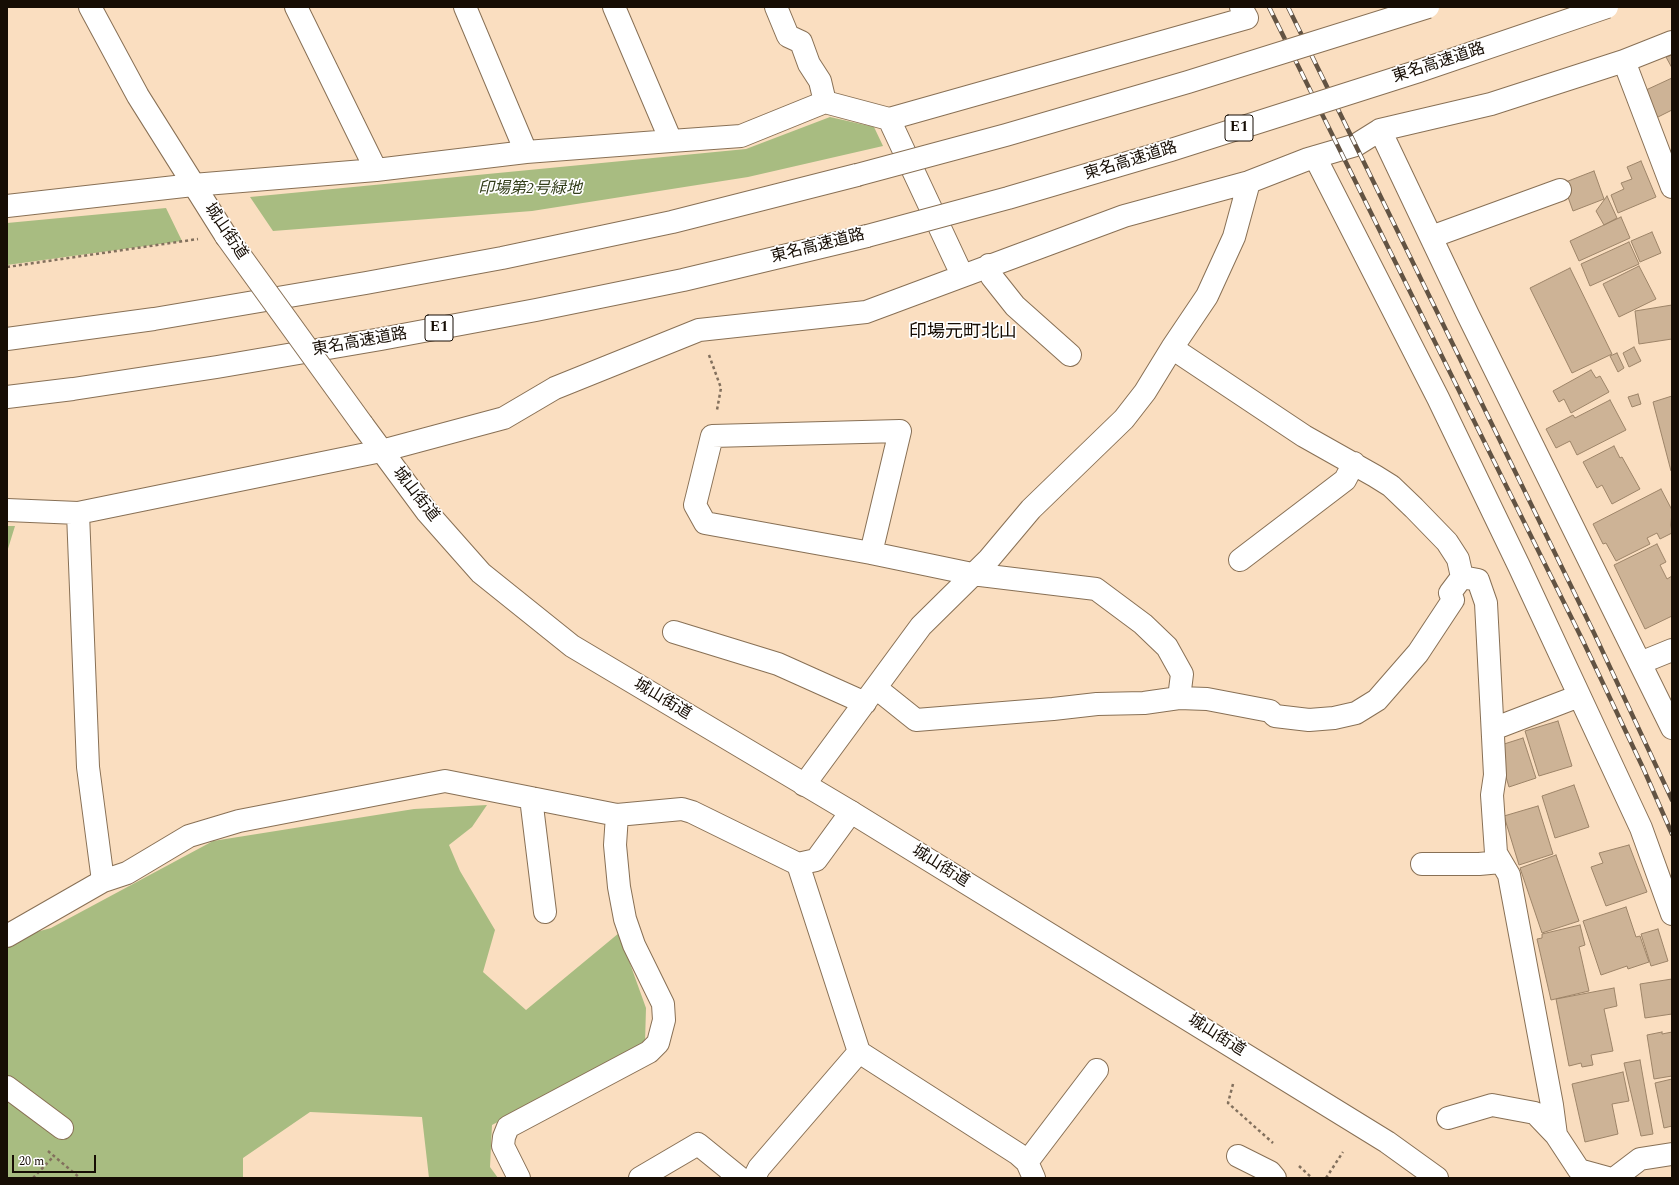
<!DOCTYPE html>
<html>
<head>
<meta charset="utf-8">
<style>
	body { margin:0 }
	#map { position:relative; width:1679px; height:1185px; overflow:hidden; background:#fadec0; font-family:Spectral,serif }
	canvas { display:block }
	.frame { position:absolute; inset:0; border:8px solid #160d04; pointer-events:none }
	.scale { position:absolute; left:12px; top:1155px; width:84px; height:18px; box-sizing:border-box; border:2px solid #160d04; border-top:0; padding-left:5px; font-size:12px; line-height:14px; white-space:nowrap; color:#160d04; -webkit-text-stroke:3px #fff; paint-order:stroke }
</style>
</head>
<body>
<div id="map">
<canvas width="1679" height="1185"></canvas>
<div class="frame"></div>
<div class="scale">20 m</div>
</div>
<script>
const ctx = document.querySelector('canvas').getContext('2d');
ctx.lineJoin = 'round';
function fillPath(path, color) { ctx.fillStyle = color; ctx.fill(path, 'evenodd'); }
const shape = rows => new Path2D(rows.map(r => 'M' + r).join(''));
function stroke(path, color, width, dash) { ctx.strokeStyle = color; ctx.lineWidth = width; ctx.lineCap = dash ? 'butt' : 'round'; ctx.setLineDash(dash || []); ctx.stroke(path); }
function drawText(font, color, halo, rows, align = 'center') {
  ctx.font = font + ' Spectral,"Noto Sans JP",serif'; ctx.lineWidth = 3.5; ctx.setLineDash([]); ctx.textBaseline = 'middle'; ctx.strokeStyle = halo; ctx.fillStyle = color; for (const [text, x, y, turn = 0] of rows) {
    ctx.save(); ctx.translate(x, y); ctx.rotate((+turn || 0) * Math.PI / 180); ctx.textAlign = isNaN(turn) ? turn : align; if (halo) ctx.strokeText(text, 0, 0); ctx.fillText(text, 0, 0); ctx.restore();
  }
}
const green = shape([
	[830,117,874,127,883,146,748,177,532,211,273,231,250,197,746,149],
	[166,208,182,241,7,265,7,223],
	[7,526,15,526,7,552],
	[487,805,472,827,449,845,460,871,495,930,483,972,526,1010,619,933,646,1008,645,1043,492,1125,490,1167,498,1178,429,1178,422,1117,310,1112,243,1158,243,1178,7,1178,7,940,51,928,213,841,414,809]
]);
const building = shape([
	[1672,55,1672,68,1666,57,1672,55],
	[1672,78,1672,110,1654,119,1646,90,1672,78],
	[1641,161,1656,197,1618,213,1611,195,1624,189,1621,183,1632,179,1627,167,1641,161],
	[1594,171,1604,199,1573,211,1563,183,1594,171],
	[1607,196,1617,218,1604,225,1596,211,1607,196],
	[1621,217,1630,238,1579,261,1570,241,1621,217],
	[1652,232,1661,253,1640,262,1631,241,1652,232],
	[1629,242,1639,264,1590,286,1581,264,1629,242],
	[1639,266,1656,299,1619,317,1603,284,1639,266],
	[1570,268,1612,354,1572,373,1530,288,1570,268],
	[1672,305,1672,339,1639,344,1635,311,1672,305],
	[1634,347,1641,361,1629,367,1623,353,1634,347],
	[1617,353,1624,368,1618,372,1610,356,1617,353],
	[1591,370,1596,378,1600,376,1609,392,1571,413,1564,399,1559,402,1553,391,1591,370],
	[1638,394,1641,404,1632,407,1628,397,1638,394],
	[1672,396,1672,470,1671,471,1653,402,1672,396],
	[1610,400,1626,430,1577,455,1570,441,1556,448,1546,429,1573,415,1575,418,1610,400],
	[1614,446,1620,458,1622,457,1640,489,1612,504,1602,485,1597,488,1583,462,1614,446],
	[1661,489,1672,510,1671,525,1672,533,1660,539,1657,533,1647,538,1650,544,1616,561,1606,543,1603,544,1593,524,1661,489],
	[1657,544,1666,562,1660,565,1667,579,1672,576,1672,616,1645,629,1614,565,1657,544],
	[1558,721,1572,766,1539,776,1525,731,1558,721],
	[1523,738,1536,778,1509,787,1501,760,1505,759,1501,745,1523,738],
	[1574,785,1589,827,1555,838,1542,796,1574,785],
	[1538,806,1553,854,1519,865,1504,816,1538,806],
	[1629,845,1647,892,1606,906,1591,867,1603,863,1599,853,1629,845],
	[1556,855,1579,921,1542,933,1520,868,1556,855],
	[1626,907,1636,937,1640,936,1649,962,1628,969,1627,966,1601,975,1583,921,1626,907],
	[1580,925,1585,945,1579,947,1589,991,1551,1000,1537,939,1542,938,1542,934,1580,925],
	[1658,929,1668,961,1651,966,1641,934,1658,929],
	[1672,979,1672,1014,1645,1018,1640,984,1672,979],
	[1614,988,1617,1006,1604,1009,1613,1051,1591,1055,1593,1065,1582,1067,1581,1063,1569,1066,1556,999,1614,988],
	[1662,1032,1662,1034,1672,1032,1672,1076,1654,1079,1647,1035,1662,1032],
	[1640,1060,1653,1134,1641,1136,1624,1063,1640,1060],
	[1623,1072,1629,1101,1612,1104,1618,1134,1585,1142,1572,1084,1623,1072],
	[1672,1079,1672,1126,1664,1128,1655,1083,1672,1079]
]);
const path = shape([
	[7,267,198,239],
	[709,355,721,388,717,410],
	[1233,1084,1228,1103,1273,1143],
	[48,1151,80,1178],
	[1299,1166,1312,1178],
	[33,1178,54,1156],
	[1326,1178,1343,1152]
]);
const street = shape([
	[296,7,376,170],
	[465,7,526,152],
	[776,7,788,36,801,42,809,64,820,81,825,102],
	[1624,61,1672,187],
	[889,119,962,275],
	[1380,130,1468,315,1672,728],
	[671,141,741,136,825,102,889,119,1247,18,1241,7],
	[1315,157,1438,398,1519,566,1641,828,1672,914],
	[7,206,193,185,376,170,526,152,671,141,614,7],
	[1431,237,1560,190],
	[989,265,992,277,1015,306,1070,355],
	[1172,348,1304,436,1375,476,1391,486,1414,508,1447,542,1458,559,1462,577,1478,580,1486,603,1495,775,1492,795,1496,853,1509,875,1552,1105,1556,1135],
	[7,510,78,513,381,451,504,418,555,388,699,330,866,312,1124,216,1249,182,1308,159,1356,145,1380,130,1491,104,1624,61,1672,42],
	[78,513,88,767,103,881],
	[871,553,900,431,712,436,695,505,705,523,871,553,972,574,1096,589,1143,624,1167,647,1182,674,1179,698],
	[1240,560,1345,480,1354,463],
	[674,632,778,664,865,703],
	[1640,663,1672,650],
	[876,688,916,720,1053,709,1097,704,1144,703,1179,698,1207,699,1270,711,1275,716,1309,720,1334,718,1356,713,1377,700,1418,653,1453,600,1450,593,1462,577],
	[1493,729,1579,696],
	[804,785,921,626,989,559,1031,509,1124,419,1145,392,1172,348,1207,296,1234,237,1249,182],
	[531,798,545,912],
	[798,864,859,1052,1018,1154,1027,1162,1034,1178],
	[1422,864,1479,864,1501,862],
	[7,936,103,881,127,873,189,836,239,821,445,781,617,815,682,809,692,812,798,864,816,860,851,812],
	[7,1087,62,1128],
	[1448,1118,1492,1105,1535,1113,1556,1135,1579,1170,1608,1178],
	[1238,1156,1270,1172,1275,1178],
	[1027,1162,1097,1070],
	[519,1178,503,1146,504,1137,508,1127,649,1052,658,1043,664,1020,663,1004,634,945,625,919,619,887,615,845,617,815],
	[640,1178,698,1144,740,1178],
	[754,1178,759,1168,859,1052],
	[1615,1178,1640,1159,1672,1154]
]);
const secondary = shape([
	[90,7,138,96,226,236],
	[362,424,427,512,481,573,572,646,851,812,1387,1142,1437,1178]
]);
const highway = shape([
	[7,339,154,319,366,283,502,258,672,222,857,175],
	[7,397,73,389,217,367,381,339,536,310,683,280,867,236]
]);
const rail = shape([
	[1269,7,1583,641,1644,770,1672,834],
	[1288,7,1594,633,1672,800]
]);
const secondaryBridge = shape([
	[226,236,362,424]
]);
const highwayBridge = shape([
	[857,175,1006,135,1188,82,1428,7],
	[867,236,1008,198,1171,150,1419,71,1607,7]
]);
const shields = [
	[1239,128,28],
	[439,328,28]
];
const shieldNames = [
	["E1",1239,128],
	["E1",439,328]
];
const streetNames = [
	["東名高速道路",1439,64,-18],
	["東名高速道路",1131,162,-17],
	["城山街道",225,232,56],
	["東名高速道路",818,247,-14],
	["東名高速道路",360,343,-10],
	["城山街道",415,495,52],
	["城山街道",662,700,31],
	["城山街道",940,867,32],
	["城山街道",1216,1036,32]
];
const parkNames = [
	["印場第2号緑地",530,190]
];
const quarterNames = [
	["印場元町北山",963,333]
];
fillPath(green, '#a8bc81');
fillPath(building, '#cdb396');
stroke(building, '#9d8468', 1);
stroke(street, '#887055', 24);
stroke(secondary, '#887055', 24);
stroke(highway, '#887055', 24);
stroke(path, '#82705d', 2.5, [3, 3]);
stroke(street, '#fff', 22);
stroke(secondary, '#fff', 22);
stroke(highway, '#fff', 22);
stroke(rail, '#625343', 4.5);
stroke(rail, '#fff', 3, [9]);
stroke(secondaryBridge, '#887055', 24, []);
stroke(highwayBridge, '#887055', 24, []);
stroke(secondaryBridge, '#fff', 22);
stroke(highwayBridge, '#fff', 22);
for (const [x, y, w] of shields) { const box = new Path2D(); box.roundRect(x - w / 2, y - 13, w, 26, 3); ctx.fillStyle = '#fff'; ctx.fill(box); stroke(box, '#160d04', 1); }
drawText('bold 15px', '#160d04', null, shieldNames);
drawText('16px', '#160d04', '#fff', streetNames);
drawText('italic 16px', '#313c18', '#fff', parkNames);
drawText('18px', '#160d04', '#fff', quarterNames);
</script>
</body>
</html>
